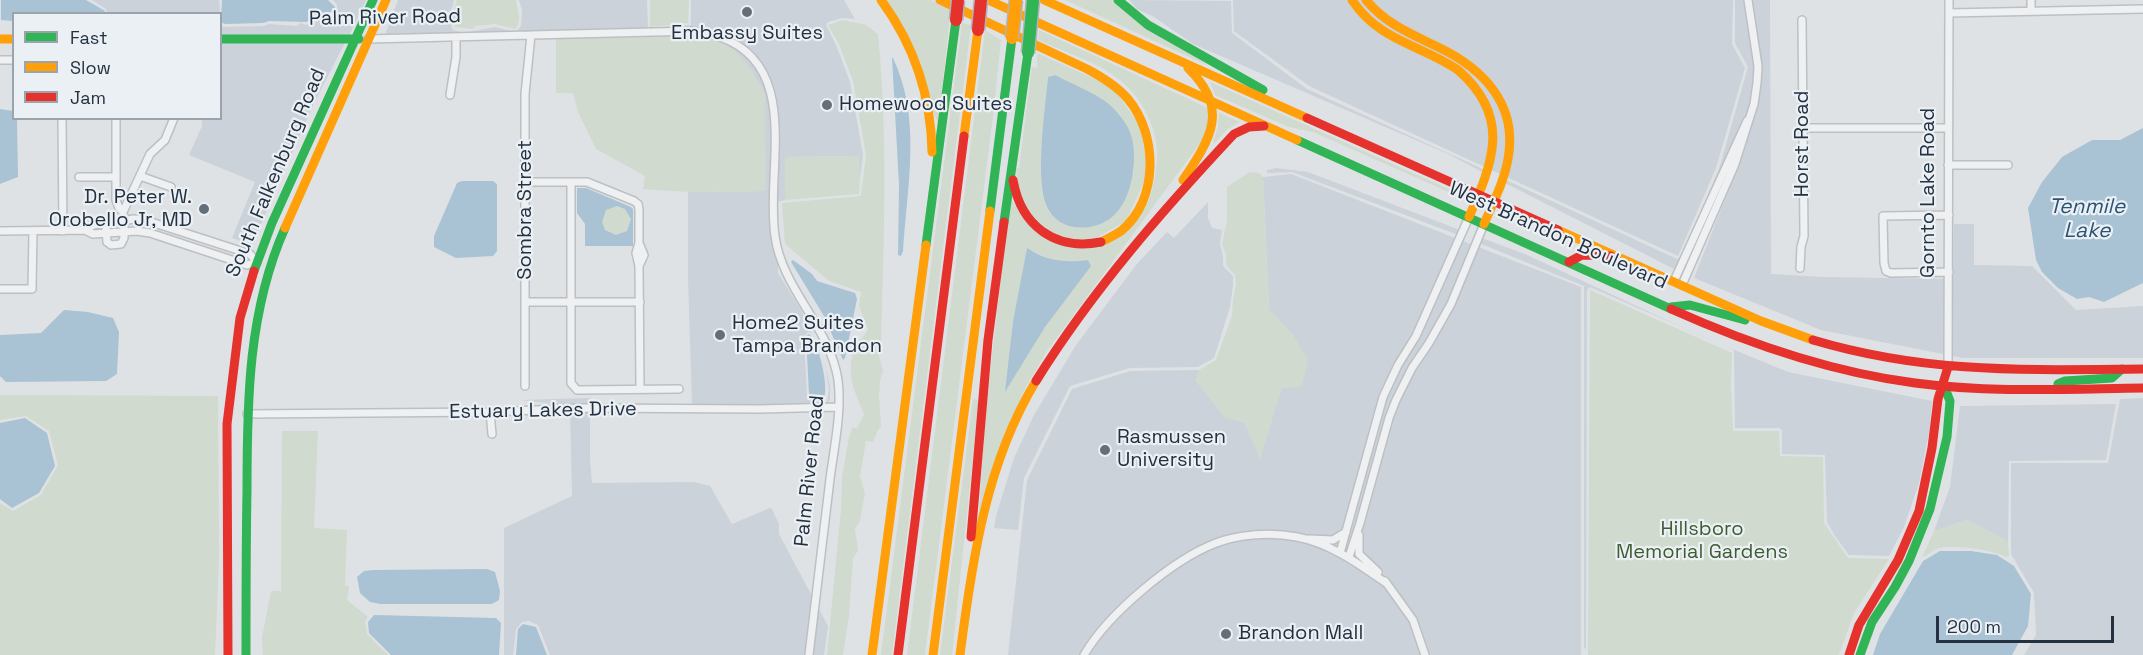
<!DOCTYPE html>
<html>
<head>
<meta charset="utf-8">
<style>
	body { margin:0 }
	#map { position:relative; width:2143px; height:655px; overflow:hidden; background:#dfe2e5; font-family:"Space Grotesk",sans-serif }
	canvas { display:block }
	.legend { position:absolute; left:12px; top:12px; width:210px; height:108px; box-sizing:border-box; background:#ebf0f5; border:2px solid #9ba4ad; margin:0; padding:8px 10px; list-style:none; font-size:18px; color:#243140 }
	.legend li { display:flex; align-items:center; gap:12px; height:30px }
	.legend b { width:30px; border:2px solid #9ba4ad }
	.scale { position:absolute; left:1936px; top:616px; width:178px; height:27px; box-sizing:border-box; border:3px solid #243140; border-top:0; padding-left:8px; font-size:18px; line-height:21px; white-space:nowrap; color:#243140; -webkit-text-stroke:4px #ebf0f5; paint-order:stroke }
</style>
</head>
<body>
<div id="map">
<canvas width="2143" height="655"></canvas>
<ul class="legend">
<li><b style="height:8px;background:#30b455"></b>Fast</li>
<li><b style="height:8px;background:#ff9f0a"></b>Slow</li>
<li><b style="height:8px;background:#e5322d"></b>Jam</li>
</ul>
<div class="scale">200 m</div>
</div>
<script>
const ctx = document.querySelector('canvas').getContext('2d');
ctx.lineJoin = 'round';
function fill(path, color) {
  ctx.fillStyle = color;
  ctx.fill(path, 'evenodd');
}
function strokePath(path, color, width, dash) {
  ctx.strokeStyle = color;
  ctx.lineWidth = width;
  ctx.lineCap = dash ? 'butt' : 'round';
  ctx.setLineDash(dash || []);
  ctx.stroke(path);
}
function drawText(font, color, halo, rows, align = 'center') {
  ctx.font = font + ' "Space Grotesk",sans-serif';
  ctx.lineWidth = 4.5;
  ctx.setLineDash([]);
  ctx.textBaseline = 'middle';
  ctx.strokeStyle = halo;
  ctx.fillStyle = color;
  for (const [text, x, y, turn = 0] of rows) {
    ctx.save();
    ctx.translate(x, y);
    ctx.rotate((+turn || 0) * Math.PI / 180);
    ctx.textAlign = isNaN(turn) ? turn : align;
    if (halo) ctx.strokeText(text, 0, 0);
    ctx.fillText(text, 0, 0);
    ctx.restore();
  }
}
fill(new Path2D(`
	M92,0H219L220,8L219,14L107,13L106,9Z
	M333,0H366L349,36H221L220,25L224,27L264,26L269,24L296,26L301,23L306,25L337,13V5Z
	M398,0H454L450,15V23L453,30L464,33L495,27L515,32L521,26L522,10L519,0H647L648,29L385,35Z
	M691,0H844L855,19L842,18L828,22L826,25L836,45L850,82L863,155L860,179L858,156L785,157V200L777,202L778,111L774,88L764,67L748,48L722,34L694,28H668L691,25Z
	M1129,0L1231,1L1232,33L1307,89L1485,170L1484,173L1448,154L1193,44L1154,17L1137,9Z
	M1233,0H1733L1732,44L1745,68L1716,168L1678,256L1309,86L1234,31Z
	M1735,0H1745L1754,58L1753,92L1747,115L1740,126L1676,270L1503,182L1504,179L1677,259L1680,258L1719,169L1748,67L1735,43Z
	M1751,0H1770L1771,274L1823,277L1953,279L1954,224H1974V265L2032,266L2076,310L2143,306V358H1963L1821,330L1694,278L1745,148L1759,93L1760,57Z
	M717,40L745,54L759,72L768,90L772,112L771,235L778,261V273L801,310L812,333L808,332L804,337L807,395L811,400L823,404L827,402L829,389L825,366L830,386V399L828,404L825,405L692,406L688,279V192L766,191L735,51Z
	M221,42L345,43L314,103L252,245L232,238L255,182L189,155L202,126V119L220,118Z
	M1276,168L1308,172L1460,230L1458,235L1292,172L1267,173V170Z
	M1291,174L1581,287V655H1008L1027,480L1072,389L1130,371L1199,370L1196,381L1225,417L1245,423L1260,458L1281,389L1293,335L1269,310L1263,177Z
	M1208,202V218L1212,228L1222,230L1220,244L1223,256V266L1233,276V285L1230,307L1214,358L1198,367L1130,368L1070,386L1024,478L1018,530L994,528L996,516L1014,458L1034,415L1076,345L1136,265L1167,232L1174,238Z
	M1482,238L1527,255L1701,336L1788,372L1932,401L1930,427L1919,483L1904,527L1889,556L1849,555L1835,536L1827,522L1825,455L1782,454V431L1780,428H1735L1734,350L1590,287L1587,290L1586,649L1584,648V286L1479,243Z
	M588,398L591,399L592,405L590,417V459L592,483L694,482L710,486L732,524L770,508L772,509L779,524V534L813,598L806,655H550L538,625L529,621L522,622L516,629L513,655H504V528L572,496L570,406L520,400Z
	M2143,398V655H2024L2036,635L2034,593L2011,554V463H2108L2120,399Z
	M2116,404L2106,460L2009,461L2008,544L2005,540L1967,520L1934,531L1950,487L1960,406Z
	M818,607L828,626L824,655H812Z`), '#ccd2d9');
fill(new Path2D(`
	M457,0H516C517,10 523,20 515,29L495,24L475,26L473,29L455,27L452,15Z
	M650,0H689L688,23L650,27Z
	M885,0H931L951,9L938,123Z
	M1065,0H1112L1209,66Z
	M843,20L866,25L878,34C888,136 884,239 881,342L878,352L883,371L880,380L879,396L881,426L877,432L873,442L866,441L860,476L865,493L860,521L855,529L858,551L853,558L849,616L843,655H827L841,509L842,477L849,437L853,427L857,429L864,414C854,390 846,376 854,349C856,341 865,337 868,329L859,306L861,292L829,281L785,244L782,203L861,196L866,155L853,81L839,44L828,25Z
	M962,23L971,25L892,655H881Z
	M985,30L1001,40L994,108L925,655H907Z
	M1039,30L1208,108V121L1203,139L1047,351L1023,392L979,511L986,410L1010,197L1026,222L1087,247C1103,237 1128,224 1141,212C1151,203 1154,182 1156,169C1162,137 1145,100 1120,80C1097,62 1065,52 1038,40ZM1027,248C1049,260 1063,264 1088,260L1090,266L1057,309L1029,351L1006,390L1013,321Z
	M693,35L717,40L735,51L753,72L765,94L766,191L688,192L643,189L645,176L596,149L578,112L573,93H556V38Z
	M1037,53L1097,80L1116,92L1141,127L1148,173L1126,221L1096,238L1073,240L1055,235L1032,218L1018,189L1016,168H1019L1032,67L1037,68ZM1055,75L1130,132L1134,173L1080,228C1067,226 1052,220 1046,207C1035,180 1045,108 1048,77Z
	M1210,82L1453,191L1460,197L1313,132L1289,127L1215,95Z
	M1219,113L1240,122L1228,129L1215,143L1213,142L1218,127Z
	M859,156L860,179L859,194L785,200V157Z
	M1250,172L1259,173L1263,177L1269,309L1293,335L1308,360L1302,386L1281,389L1260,459L1245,423L1225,417L1196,381L1199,370L1216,360L1232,316L1233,300L1236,285L1235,275L1226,265V255L1222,244L1227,221V187Z
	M601 220a15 15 0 1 1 30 0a15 15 0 1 1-30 0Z
	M1590,290L1732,353L1731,386L1733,431H1779L1780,456L1823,457L1824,523L1848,558L1889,559L1854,613L1839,655H1588Z
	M0,395L218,396L219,559L215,655H0V503L13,511L41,495L58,465L49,431L26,416L0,420Z
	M973,399L979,400L952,655H940Z
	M282,431H318L314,528L347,530L345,586H349L347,600L368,617L365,621L367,634L388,655H263L262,638L271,591H281Z
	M1967,520L2006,540L2008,544L2009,556L2006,557C1993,550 1954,544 1939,548C1933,550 1927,555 1922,558L1934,531Z`), '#d0dace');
fill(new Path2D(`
	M1,0H86L105,11L104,13L14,14L13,21L1,20Z
	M222,0H328L335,7L333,11L306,22L269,21L263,23L224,24L221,21Z
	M892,58H893C922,119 907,186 903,251L901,256L898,255L899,185Z
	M1055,75C1070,83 1100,95 1111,106C1118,113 1126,122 1130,132C1139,156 1133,200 1112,217C1091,234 1056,231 1046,205C1035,176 1045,109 1048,77Z
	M0,109L13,111L14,118L17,119L18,177L0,184Z
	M2143,128V283L2104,302L2089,297L2077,299L2058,288L2042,272L2036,260L2028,208L2042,182L2062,157L2092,140H2120Z
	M462,181H493L497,184V251L493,256L456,258L434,247V236L457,183Z
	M577,188H586L631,207L633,209V246H585V224L577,213ZM617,206L625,209L631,219L627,231L616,235L605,230L602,222L606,210Z
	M1027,248C1047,261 1065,263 1088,260L1091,266L1045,327L1005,392L1013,321Z
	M793,260L812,274L817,281L855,293L857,299L845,358L843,360L824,316L791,262Z
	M64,310L88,312L113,318L119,332L117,374L106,381L6,382L0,376V335L41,333Z
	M809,334C819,343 830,389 823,401L811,397L809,394L806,336Z
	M25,418L47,433L55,466L39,493L12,508L0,499V423Z
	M1940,551H1971L1997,555L2014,566L2031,594L2028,626L2012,655H1873L1880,634L1923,561Z
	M487,569L495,572L500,591L499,600L492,604H380L370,602L360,593L357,577L364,571L373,570Z
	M374,615L496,618L501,623L499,655H391L369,633L368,622Z
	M523,624L536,627L547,655H516L518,629Z`), '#a9c2d4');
const street = new Path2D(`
	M2031,11V0
	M1949,13L2143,9
	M368,39L694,31C702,33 712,34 720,37C803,66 765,171 775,236C782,289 830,327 838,380C842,412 834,448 830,479C823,538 816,597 809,655
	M0,60H14
	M450,95L456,57V37
	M62,118L63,231
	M116,118V200L119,208L123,212L150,154L165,140L174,118
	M1804,128H1948
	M1948,165H2008
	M140,176L171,187
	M79,177H116
	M526,182H587L634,201L638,204L639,209V243L636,253L639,266L644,255L639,243
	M571,182V383L577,390L679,389
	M1949,215L1883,216L1884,263L1886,271L1891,273L1949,272
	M106,229L107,242L111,245L121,244L124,238V216
	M0,231L85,230L93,225L134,219L145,220L250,254L257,262L247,265L150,233L137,231L93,234L85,230
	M639,266L640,389
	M1800,268L1801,247L1804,236L1802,20
	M1674,281L1747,121
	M1682,285L1735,164L1754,104L1757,83L1758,66L1748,0
	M0,289H32L33,231
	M526,302H640
	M1948,367L1949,0
	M525,386V94L531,35
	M490,412L492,434
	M247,414L490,412L583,408L760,409L838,407
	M1359,535V554L1378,572
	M1309,539L1333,540L1346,532
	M1340,553L1383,397L1398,365L1416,336L1469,217
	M1349,557L1360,523L1389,418L1396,400L1412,368L1429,343L1451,304L1484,224
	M1385,581L1413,620L1425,655
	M1084,655C1108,614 1172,560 1216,543C1240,534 1271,532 1297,537C1330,543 1359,564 1386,583`);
strokePath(street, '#bdc0c3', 10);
strokePath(street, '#eef0f2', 7);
strokePath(new Path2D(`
	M1118,0L1148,25L1263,90
	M220,39H359
	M1297,140L1671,309
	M990,211L1012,38
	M1004,222L1028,53
	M926,245L956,20
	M254,271L272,223L373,0
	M1671,307L1690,305L1745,320
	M2058,384L2065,381L2112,378L2122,369
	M246,655C246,600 246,545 247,490C247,401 248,311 285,228
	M1860,655L1872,622L1895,587L1909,561L1930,509L1947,437L1950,401L1944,386`), '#30b455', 9);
strokePath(new Path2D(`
	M881,0C915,46 931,95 932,152
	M940,0L1087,69C1102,77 1117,86 1128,99C1158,135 1159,200 1121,231C1115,235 1107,239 1101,242
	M988,0L1297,140
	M1044,0L1307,118
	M1352,0C1380,42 1420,44 1458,70C1512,117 1493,162 1469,217
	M1366,0C1386,24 1411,34 1438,47C1484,69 1518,105 1508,159C1504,182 1493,203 1484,224
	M0,39H14
	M964,136L978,30
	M1183,180C1211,138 1230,109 1188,68
	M285,228L386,0
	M1558,230L1761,321L1813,340
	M872,655L926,245
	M933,655L990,211
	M960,655C972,561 986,463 1036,381`), '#ff9f0a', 9);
strokePath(new Path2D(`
	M1307,118L1558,230
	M1013,180C1021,226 1055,251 1101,242
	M1569,262L1582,255L1611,256
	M1671,309C1749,344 1830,372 1915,383C1990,393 2067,389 2143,388
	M1813,340C1927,374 2027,370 2143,369
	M1036,381C1092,291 1162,211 1234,134L1249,127L1264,126
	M971,537L988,340L1004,222
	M228,655L227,424L240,318L254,271
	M898,655L964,136
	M1849,655L1859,625L1898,560L1919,511L1932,448L1938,399L1948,367`), '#e5322d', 9);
const fastBridge = new Path2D(`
	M1028,53L1033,0`);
const slowBridge = new Path2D(`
	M1012,38L1016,0`);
const jamBridge = new Path2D(`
	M956,20L958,0
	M978,30L981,0`);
strokePath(fastBridge, '#b1b5ba', 15, []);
strokePath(slowBridge, '#b1b5ba', 15, []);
strokePath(jamBridge, '#b1b5ba', 15, []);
strokePath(fastBridge, '#30b455', 12);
strokePath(slowBridge, '#ff9f0a', 12);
strokePath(jamBridge, '#e5322d', 12);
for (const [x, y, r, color] of [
	[747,12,6,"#656f7a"],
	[827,105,6,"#656f7a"],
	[204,209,6,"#656f7a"],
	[720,335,6,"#656f7a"],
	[1105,450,6,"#656f7a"],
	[1226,634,6,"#656f7a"]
]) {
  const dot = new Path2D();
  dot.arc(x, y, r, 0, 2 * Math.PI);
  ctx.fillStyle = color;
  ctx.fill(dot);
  strokePath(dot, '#ebf0f5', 2);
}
drawText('20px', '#243140', '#ebf0f5', [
	["Palm River Road",385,18,-1],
	["Horst Road",1803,144,-90],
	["South Falkenburg Road",276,173,-67],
	["Gornto Lake Road",1929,193,-90],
	["Sombra Street",526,210,-90],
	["West Brandon Boulevard",1558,236,24],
	["Estuary Lakes Drive",543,411,-1],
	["Palm River Road",810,471,-84]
]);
drawText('20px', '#243140', '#ebf0f5', [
	["Embassy Suites",747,34,"center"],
	["Homewood Suites",839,105],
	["Dr. Peter W.",192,198,"right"],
	["Orobello Jr, MD",192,221,"right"],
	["Home2 Suites",732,324],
	["Tampa Brandon",732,347],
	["Rasmussen",1117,438],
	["University",1117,461],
	["Brandon Mall",1238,634]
], 'left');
drawText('20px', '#3d5d30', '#ebf0f5', [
	["Hillsboro",1702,530],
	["Memorial Gardens",1702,553]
]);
drawText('italic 21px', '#2a5477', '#ebf0f5', [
	["Tenmile",2087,207],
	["Lake",2087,231]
]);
</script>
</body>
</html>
